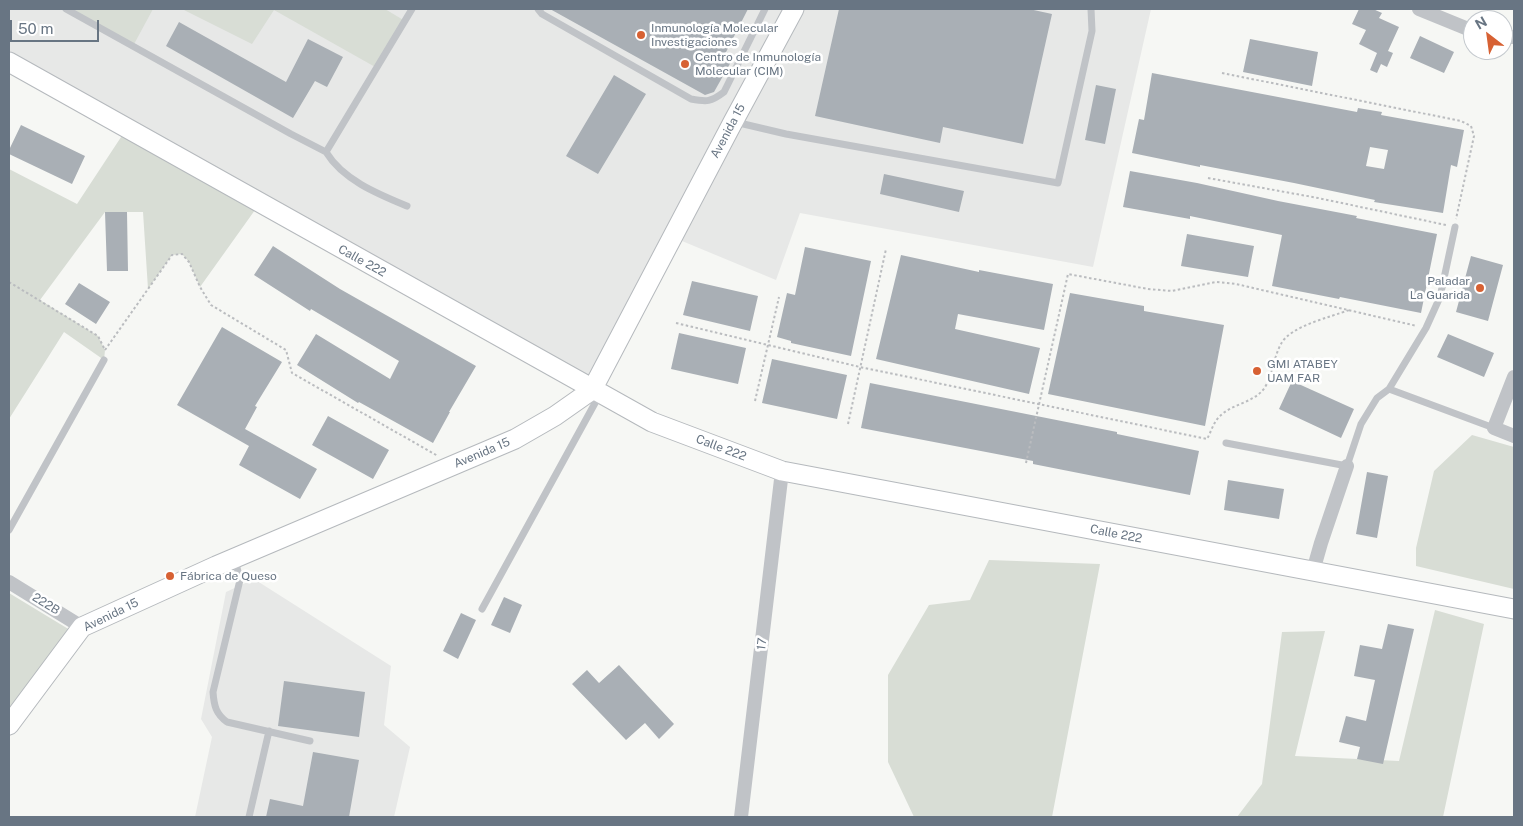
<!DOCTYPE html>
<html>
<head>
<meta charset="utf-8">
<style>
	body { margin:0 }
	#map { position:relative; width:1523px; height:826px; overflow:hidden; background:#f6f7f4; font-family:"Public Sans",sans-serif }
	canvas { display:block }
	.frame { position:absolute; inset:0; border:10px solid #687583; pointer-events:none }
	.north { position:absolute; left:1463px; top:10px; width:50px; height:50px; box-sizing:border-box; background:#fff; border:1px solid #c3c8cd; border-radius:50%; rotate:330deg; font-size:14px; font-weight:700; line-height:20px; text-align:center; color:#687583 }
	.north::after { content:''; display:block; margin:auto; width:18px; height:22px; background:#d76133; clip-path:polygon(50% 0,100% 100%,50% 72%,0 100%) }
	.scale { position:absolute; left:10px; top:20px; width:89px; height:22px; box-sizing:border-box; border:2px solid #687583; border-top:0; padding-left:6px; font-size:15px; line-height:18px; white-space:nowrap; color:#687583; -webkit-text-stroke:4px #fff; paint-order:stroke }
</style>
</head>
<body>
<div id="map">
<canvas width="1523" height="826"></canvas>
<div class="frame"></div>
<div class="north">N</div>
<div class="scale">50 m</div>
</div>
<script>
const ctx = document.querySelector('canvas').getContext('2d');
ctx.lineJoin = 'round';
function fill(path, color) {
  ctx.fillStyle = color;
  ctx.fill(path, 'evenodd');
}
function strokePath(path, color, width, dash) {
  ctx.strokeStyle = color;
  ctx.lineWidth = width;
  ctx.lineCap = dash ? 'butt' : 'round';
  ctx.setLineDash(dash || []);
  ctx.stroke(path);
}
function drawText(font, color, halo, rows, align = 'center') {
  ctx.font = font + ' "Public Sans",sans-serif';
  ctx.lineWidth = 5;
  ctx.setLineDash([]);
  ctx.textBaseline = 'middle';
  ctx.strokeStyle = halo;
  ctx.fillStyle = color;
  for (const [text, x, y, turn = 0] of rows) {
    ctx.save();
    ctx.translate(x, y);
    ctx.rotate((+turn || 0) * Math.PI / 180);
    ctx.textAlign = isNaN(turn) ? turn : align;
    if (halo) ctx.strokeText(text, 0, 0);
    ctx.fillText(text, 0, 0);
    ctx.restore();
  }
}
fill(new Path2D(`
	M9,9H1151L1093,267L800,213L776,280L682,241L729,130L592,390L9,62Z
	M254,579L391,666L384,725L410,747L394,817H195L212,737L201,719L226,592Z`), '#e7e8e7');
fill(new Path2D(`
	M67,9H153L133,46Z
	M182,9H385L405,21L377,68L274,10L252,44Z
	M127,128L260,203L200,287L189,262L182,254L172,255L148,289L143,212H105L40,300L98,336L105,350L104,360L64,332L9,419V169L77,204Z
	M1472,435L1514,447V589L1416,566V548L1434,471Z
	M989,560L1100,564L1052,817H914L888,762V675L929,605L970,600Z
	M9,593L70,630L9,712Z
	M1435,610L1484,624L1443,817H1237L1262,784L1282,632L1325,631L1295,756L1399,761Z`), '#d8ddd5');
fill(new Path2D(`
	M550,9H748L724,56L732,60L714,92L705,95Z
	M839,9H1029L1052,14L1023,144L943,127L940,143L815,116Z
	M1359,9H1373L1382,13L1379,18L1399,27L1388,51L1393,53L1387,67L1381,64L1377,73L1370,70L1377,53L1359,44L1366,30L1352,24Z
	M179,22L286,82L308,39L343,57L327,87L315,81L293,118L166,46Z
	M1420,36L1454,52L1444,73L1410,58Z
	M1250,39L1318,52L1312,86L1243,72Z
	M1152,73L1357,112L1358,108L1382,112L1381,115L1464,130L1457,167L1451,165L1443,213L1374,202L1375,200L1294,183L1200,165V167L1132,153L1139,119L1144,120ZM1370,147L1388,150L1384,169L1366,166Z
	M614,75L646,94L598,174L566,156Z
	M1096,85L1116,89L1105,144L1085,140Z
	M21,125L85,156L72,184L9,154V150Z
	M1130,171L1197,183L1278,201L1357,216L1356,218L1437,234L1421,313L1340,297L1339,299L1272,286L1282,235L1190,216V219L1123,207Z
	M884,174L964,191L959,212L880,194Z
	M105,212H127L128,271H107Z
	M1187,234L1254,246L1248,277L1181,266Z
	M273,246L340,289L476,366L449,412H450L433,443L359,402L358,403L297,365L316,334L390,379L399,361L311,309L310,311L254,275Z
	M805,247L871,261L851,356L791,343V341L777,337L787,293L795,295Z
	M901,255L979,272V270L1053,284L1044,330L958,314L955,329L1040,348L1029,394L876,359Z
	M1471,256L1503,265L1488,321L1456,312Z
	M692,281L758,296L750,331L683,315Z
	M79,283L110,302L96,324L65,304Z
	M1070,293L1144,306V311L1224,325L1205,426L1048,394Z
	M222,327L282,362L255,406L257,407L245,429L317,469L300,499L239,465L249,446L177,405Z
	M679,333L746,348L738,384L671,369Z
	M1448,334L1494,353L1484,377L1437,357Z
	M772,359L847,375L837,419L762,403Z
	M1292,381L1354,409L1341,438L1279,409Z
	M870,383L1117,432V434L1199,451L1190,495L1033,464V461L861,428Z
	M328,416L389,450L373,479L312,445Z
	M1367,472L1388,476L1377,538L1356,534Z
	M1228,480L1284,489L1279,519L1224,510Z
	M504,597L522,605L510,633L491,625Z
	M461,613L476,620L458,659L443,651Z
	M1388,624L1414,629L1383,764L1357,759L1360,747L1339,742L1346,716L1366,721L1375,680L1354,676L1360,645L1382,649Z
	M619,665L674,724L659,739L645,723L626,740L572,684L587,670L599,683Z
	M284,681L365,692L359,737L278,726Z
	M313,752L359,760L349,817H266L270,799L303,806Z`), '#a9afb5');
const secondary = new Path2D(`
	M9,62L652,422L782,471L1514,609
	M9,725L82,627L216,566L515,439L555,416L592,390L733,122L794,9`);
strokePath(secondary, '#b5b9bd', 21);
strokePath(new Path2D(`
	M1222,73L1461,121L1471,126L1474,136L1456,219
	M1208,178L1318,198L1446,225
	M9,282L98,336L105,350
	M676,323L860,367L1207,439C1211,432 1214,421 1220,416C1232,404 1252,403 1263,390C1273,377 1273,358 1281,344C1290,326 1331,317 1349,310
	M105,350L172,255L182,254L189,262L200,287L211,305L286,350L292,373L438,456
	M755,401L779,297
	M848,424L886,249
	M1026,463L1068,274L1148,289L1172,291L1216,282L1236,284L1417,326`), '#babcbf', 2, [2.5, 2.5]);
strokePath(new Path2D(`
	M66,9L291,134L326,152
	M538,9L542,14L691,99C707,102 711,102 724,92L765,9
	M735,122L786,134L1058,183L1092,31L1091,9
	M407,206C378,194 343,180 326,152L412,9
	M1389,389L1494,428
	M1226,443L1347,466L1361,424L1377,398L1389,389L1426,328L1440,297L1455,227
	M9,530L104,360
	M235,559L240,580L213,692C214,706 216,714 227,722L310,741
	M482,609L600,394
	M249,817L269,731`), '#c0c3c7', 7);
strokePath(new Path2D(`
	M1419,9L1473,31
	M1503,37H1514
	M1514,377L1494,428L1514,436
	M1313,571L1321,543L1347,466
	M9,582L82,627
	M741,817L782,471`), '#c0c3c7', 14);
strokePath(secondary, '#fff', 19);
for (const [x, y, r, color] of [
	[641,35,5,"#d76133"],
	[685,64,5,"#d76133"],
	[1480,288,5,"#d76133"],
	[1257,371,5,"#d76133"],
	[170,576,5,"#d76133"]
]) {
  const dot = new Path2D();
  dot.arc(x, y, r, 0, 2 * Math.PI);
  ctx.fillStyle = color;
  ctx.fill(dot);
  strokePath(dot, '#fff', 2);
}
drawText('12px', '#687583', '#fff', [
	["Inmunología Molecular",651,28],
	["Investigaciones",651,42],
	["Centro de Inmunología",695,57],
	["Molecular (CIM)",695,71],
	["Paladar",1470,281,"right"],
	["La Guarida",1470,295,"right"],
	["GMI ATABEY",1267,364],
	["UAM FAR",1267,378],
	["Fábrica de Queso",180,576]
], 'left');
drawText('12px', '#687583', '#fff', [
	["Avenida 15",728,131,-62],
	["Calle 222",362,261,29],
	["Calle 222",721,448,21],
	["Avenida 15",482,453,-23],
	["Calle 222",1116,534,11],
	["222B",46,604,31],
	["Avenida 15",111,615,-26],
	["17",762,644,-83]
]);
</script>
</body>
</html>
